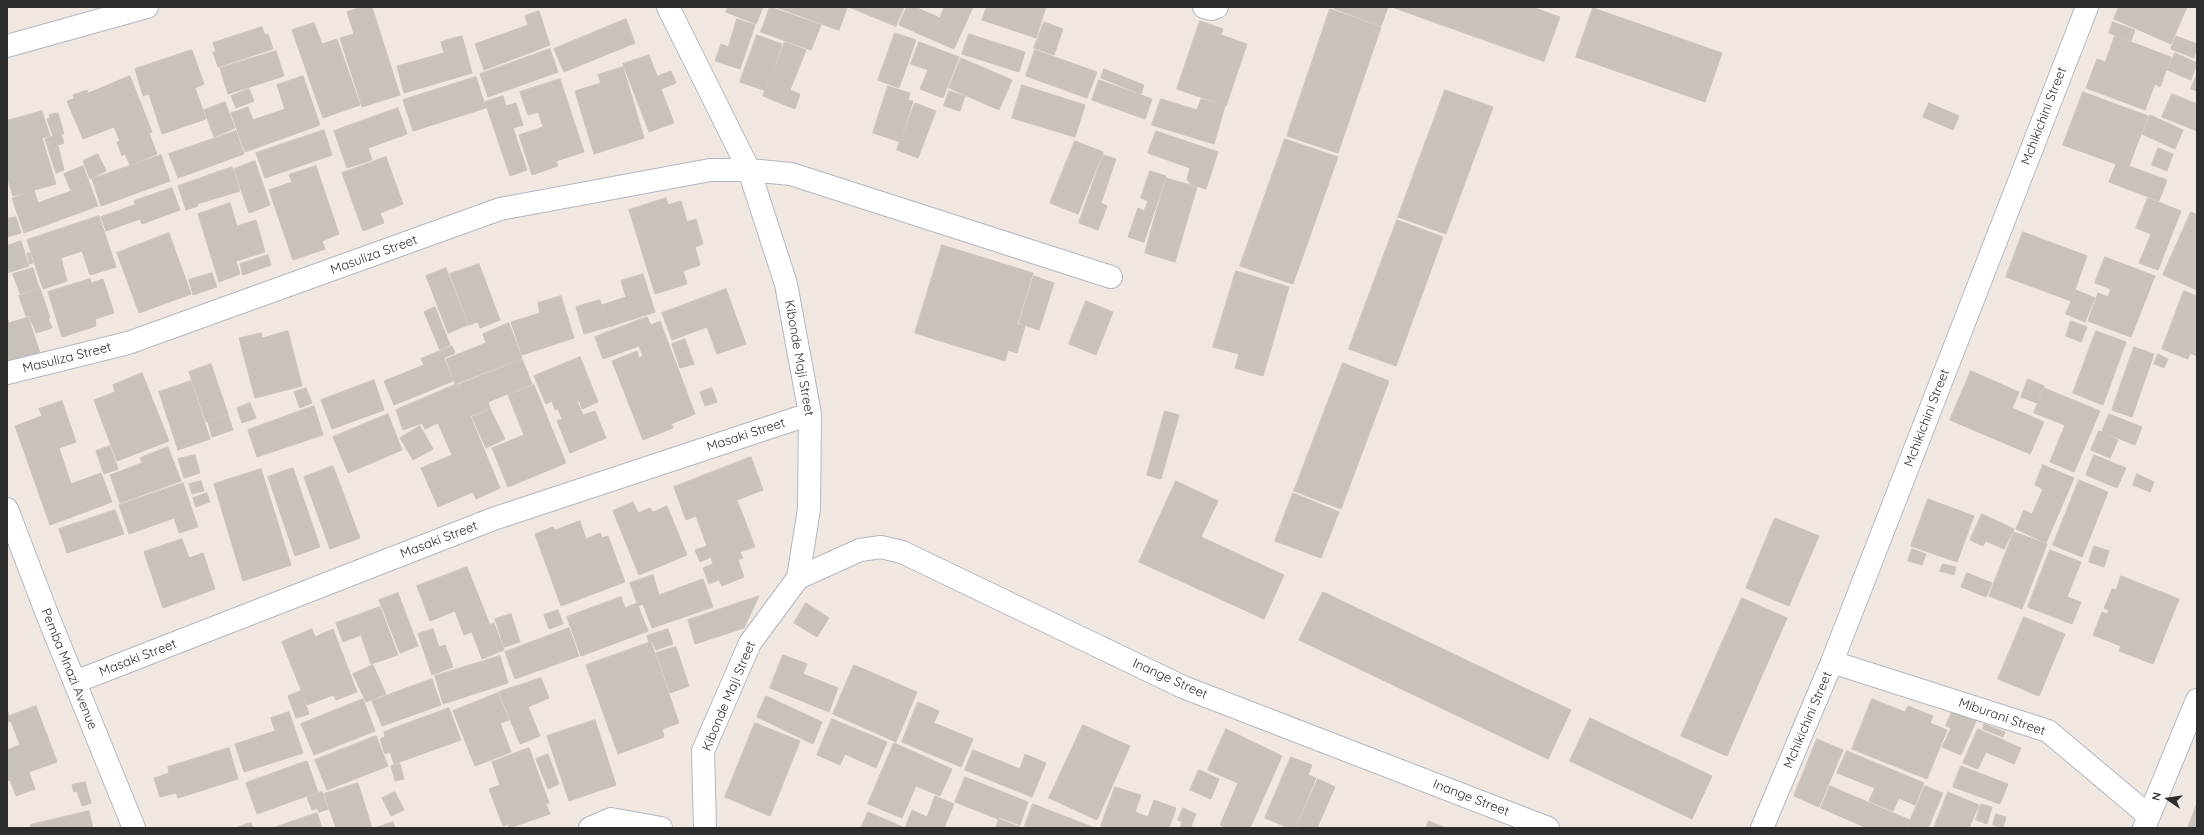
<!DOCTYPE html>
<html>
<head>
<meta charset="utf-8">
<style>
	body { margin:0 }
	#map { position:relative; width:2204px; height:835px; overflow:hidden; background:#efe7e0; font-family:Quicksand,sans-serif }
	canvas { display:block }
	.frame { position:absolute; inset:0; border:8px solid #2d2d2d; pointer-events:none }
	.north { position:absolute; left:2148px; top:779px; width:40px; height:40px; -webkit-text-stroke:3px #fff; paint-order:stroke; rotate:283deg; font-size:11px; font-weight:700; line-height:16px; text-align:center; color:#2d2d2d }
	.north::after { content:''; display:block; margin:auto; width:14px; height:18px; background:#2d2d2d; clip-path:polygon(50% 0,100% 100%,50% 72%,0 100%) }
</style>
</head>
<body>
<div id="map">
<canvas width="2204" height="835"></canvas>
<div class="frame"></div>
<div class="north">N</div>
</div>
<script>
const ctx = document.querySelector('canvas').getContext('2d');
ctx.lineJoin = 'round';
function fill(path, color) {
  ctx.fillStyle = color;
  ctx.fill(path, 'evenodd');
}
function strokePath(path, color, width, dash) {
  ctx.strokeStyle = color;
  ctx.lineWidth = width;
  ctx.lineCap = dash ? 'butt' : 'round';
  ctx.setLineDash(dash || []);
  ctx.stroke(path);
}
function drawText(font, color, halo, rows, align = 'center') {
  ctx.font = font + ' Quicksand,sans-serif';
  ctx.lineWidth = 4;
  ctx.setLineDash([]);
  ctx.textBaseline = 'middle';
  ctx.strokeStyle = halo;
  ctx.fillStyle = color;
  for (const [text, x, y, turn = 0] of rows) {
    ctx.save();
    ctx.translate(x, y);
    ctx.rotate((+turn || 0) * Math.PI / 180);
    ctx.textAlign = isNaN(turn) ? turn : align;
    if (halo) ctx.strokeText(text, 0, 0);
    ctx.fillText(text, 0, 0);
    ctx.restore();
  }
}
const building = new Path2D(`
	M362,7H372L400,95L362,107L340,38L354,34L347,12Z
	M728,7H763L756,24L726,12Z
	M770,7L821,25L811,50L761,32Z
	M776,7H843L847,8L839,30Z
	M849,7H904L896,26Z
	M907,7H915L940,18L944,7H973L954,49L899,25Z
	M987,7H1046L1036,38L982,20Z
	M1336,7H1388L1381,26L1335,9Z
	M1392,7H1532L1560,17L1544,61Z
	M2119,7H2187L2171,44L2114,19Z
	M1593,8L1722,53L1705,102L1576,57Z
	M1330,9L1381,27L1338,153L1287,136Z
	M539,11L550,45L484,70L475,44L528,25L525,16Z
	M626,19L635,43L564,72L554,49Z
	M737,19L755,25L740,69L715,61L721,44L728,47Z
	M1200,21L1223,29L1221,35L1247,44L1226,106L1177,89Z
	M1044,22L1063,29L1054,55L1034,48Z
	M2113,22L2135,30L2131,41L2109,33Z
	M314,23L322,44L337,39L360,105L323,118L292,30Z
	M262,27L265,35L268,34L273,49L218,67L213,52H216L213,43Z
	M895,33L916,40L899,88L878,80Z
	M969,34L1025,52L1019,72L962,54Z
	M757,35L782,44L766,91L740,82Z
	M462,36L472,73L404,93L397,66L444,53L441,42Z
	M2115,36L2171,57L2160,87L2155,84L2145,110L2086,88L2097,59L2105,62Z
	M2176,36L2197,44L2194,58L2171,49Z
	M785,42L806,50L790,90L800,94L795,109L763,96Z
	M919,42L959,57L943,98L920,89L928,70L911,64Z
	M550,49L558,72L488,97L480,74Z
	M192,50L204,84L195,88L206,119L162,134L149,94L143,96L135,69Z
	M1035,50L1097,72L1087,98L1026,76Z
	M276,51L284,76L228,94L220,68Z
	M2175,53L2197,63L2191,80L2167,70Z
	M649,55L657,76L671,71L676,83L661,89L674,123L649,132L623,64Z
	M961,58L1012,80L999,110L949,88Z
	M623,67L644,138L594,154L575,91L601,83L598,75Z
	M1104,69L1144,85L1141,94L1101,78Z
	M2197,74V91L2191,89Z
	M130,76L152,132L149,133L157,154L130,165L125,154L122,156L117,142L120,141L114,127L83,139L67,101L74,99L73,95L87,90L88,93Z
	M303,76L320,125L245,152L231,113L248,107L253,120L285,109L277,85Z
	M476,77L486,108L413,131L403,100Z
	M560,79L584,152L556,161L558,166L532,175L519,135L543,127L538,112L528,115L520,92Z
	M1099,80L1152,99L1145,119L1092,100Z
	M1022,85L1085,105L1075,137L1012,118Z
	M888,86L910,93L908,100L913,101L900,142L873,133Z
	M249,89L254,101L236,108L231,96Z
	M1445,90L1493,107L1446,234L1398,217Z
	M949,91L965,96L960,111L944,106Z
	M2083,92L2148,116L2129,166L2167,180L2159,201L2109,182L2116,164L2063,145Z
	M2172,94L2197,104V131L2162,117Z
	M503,96L506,106L516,103L523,125L513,128L527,170L510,176L485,102Z
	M1161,99L1197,110L1201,99L1225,106L1214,144L1152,125Z
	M225,102L235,128L214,137L204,110Z
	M915,103L936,111L918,158L897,150Z
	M1929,103L1959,116L1953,130L1923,117Z
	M398,108L407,134L368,148L372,160L347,168L334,131Z
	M42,111L50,136L42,138L56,184L13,196L7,177V121Z
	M58,113L64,134H61L64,143L58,145L64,170L56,173L45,139L53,136L47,119L50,118L49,115Z
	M2150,115L2183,130L2175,149L2142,134Z
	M324,130L332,155L265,178L256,153Z
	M236,131L244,154L178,178L169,154Z
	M1156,131L1218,152L1206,189L1190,184L1187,179L1190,168L1148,153Z
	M1285,139L1338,157L1293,284L1240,266Z
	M1075,141L1103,152L1078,214L1050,203Z
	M2158,148L2173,154L2167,171L2152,165Z
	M98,154L106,171L90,179L83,161Z
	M161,155L170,181L101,206L92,179Z
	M1103,155L1116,159L1101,203L1107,206L1098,230L1079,223Z
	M386,157L403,204L380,213L384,223L363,231L342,173Z
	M255,161L270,205L249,213L234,169Z
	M83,166L98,206L24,233L12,198L34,190L38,203L71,191L64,174Z
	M316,166L339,234L322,241L325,249L293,260L269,190L292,182L289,175Z
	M232,167L240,191L197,204L198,206L186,210L178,186Z
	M1150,171L1166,176L1144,242L1128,237L1138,208L1144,211L1148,201L1141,198Z
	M1166,178L1197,187L1175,262L1145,253Z
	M172,188L180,210L142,224L134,201Z
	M666,198L668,205L681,201L687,222L696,219L703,244L695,247L700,265L683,271L687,284L655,294L629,210Z
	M2148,198L2181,211L2158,270L2139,263L2151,234L2136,228Z
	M230,203L237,226L256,220L265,252L236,261L240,274L219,282L198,214Z
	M135,205L140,219L106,231L101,217Z
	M2191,212L2197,215V290L2163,275Z
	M99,216L116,267L90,275L82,251L61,258L67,281L43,289L27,240Z
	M16,217L21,233L7,237V219Z
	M1397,220L1443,237L1396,366L1349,349Z
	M2023,232L2087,256L2071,301L2006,277Z
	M169,233L191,294L139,313L117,253Z
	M21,241L29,266L7,273V246Z
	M942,245L1033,273L1017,324L1025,326L1017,353L1008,350L1005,361L915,333Z
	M30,253L33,263L30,264L27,254Z
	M268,255L271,265L243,275L240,264Z
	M2105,257L2155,276L2131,337L2088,321L2098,293L2108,297L2111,289L2095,283Z
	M479,264L500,320L480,328L478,322L469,325L450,274Z
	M33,268L39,288L20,294L13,274Z
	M446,268L468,325L448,333L426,276Z
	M1236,271L1289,287L1263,376L1235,368L1239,354L1213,347Z
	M212,273L217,287L193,295L189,280Z
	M643,274L655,312L609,327L602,305L626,297L621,281Z
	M1034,276L1054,283L1039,330L1019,323Z
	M90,279L91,283L103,279L114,313L95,319L96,326L62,337L48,292Z
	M40,288L50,318L32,324L29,316H26L19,296Z
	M726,289L746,344L717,354L707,327L672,340L662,313Z
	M2076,290L2095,298L2085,322L2066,314Z
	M2184,291L2197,296V356L2190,353L2188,359L2162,349Z
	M561,296L574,338L522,355L511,322L540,313L538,303Z
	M600,300L608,327L584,334L576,307Z
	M1086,301L1113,312L1096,355L1069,344Z
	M435,307L450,345L440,350L424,312Z
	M7,317L9,323L28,317L40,353L7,363Z
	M647,317L651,325L660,321L695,414L671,424L673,428L643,440L612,361L637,351L639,358L643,356L639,346L603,359L595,337Z
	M48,318L52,328L36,333L33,324Z
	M2071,321L2087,327L2081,342L2066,336Z
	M509,323L522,358L455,384L446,359L486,343L483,334Z
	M288,331L302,386L255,398L239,338L261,333L262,338Z
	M2096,331L2126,342L2103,405L2073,393Z
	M685,339L694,364L680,368L672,344Z
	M452,346L455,353L444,358L453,381L394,405L384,381L424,365L421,359Z
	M2134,347L2154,354L2132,417L2112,410Z
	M2158,354L2168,359L2164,368L2154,364Z
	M580,357L598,402L582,409L579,400L555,410L552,401L546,404L534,376Z
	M522,359L532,384L488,402L490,408L470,416L458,385Z
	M1343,363L1389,381L1341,509L1294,491Z
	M211,364L228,414L206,422L189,372Z
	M1971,371L2019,392L2012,408L2044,422L2030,454L1950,420Z
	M142,373L169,441L117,461L94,400L115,392L113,385Z
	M2028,379L2044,386L2037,403L2021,397Z
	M374,380L384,410L332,429L321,400Z
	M191,381L210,439L178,450L159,392Z
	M457,384L500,488L476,499L473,492L438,507L421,468L452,455L438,423L425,429L422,423L403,430L396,410Z
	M534,385L566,463L508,487L492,448L524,435L508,395Z
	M306,388L312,403L300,408L294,392Z
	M712,388L717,402L705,406L700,392Z
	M2044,388L2100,411L2074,472L2050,462L2065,425L2034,413Z
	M62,401L76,442L59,448L71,484L101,473L112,502L50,525L15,426L42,416L39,409Z
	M577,401L583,415L595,411L606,438L570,453L557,421L562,419L558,409Z
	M250,403L256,418L242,423L237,408Z
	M314,406L323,435L257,457L248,430Z
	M490,409L505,439L486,448L472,417Z
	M1165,411L1179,415L1161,479L1147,475Z
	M388,414L402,450L348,473L333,437Z
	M2109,414L2142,427L2135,445L2102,432Z
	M228,415L233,430L212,437L208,422Z
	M420,426L433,449L413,460L400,438Z
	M2099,431L2118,440L2110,458L2091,450Z
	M110,446L118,469L104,474L96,451Z
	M168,447L181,481L120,503L110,475L142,463L140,458Z
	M195,455L200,473L184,478L178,459Z
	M2094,455L2126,468L2117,488L2086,475Z
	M751,457L763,490L737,500L755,547L740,552L743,558L738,560L744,577L722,586L719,580L709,584L703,568L713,564L711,557L700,562L695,550L707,546L696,516L686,520L674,487Z
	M2043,465L2074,478L2046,543L2016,529L2024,510L2032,514L2043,489L2035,485Z
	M333,466L360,538L330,549L304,477Z
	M293,468L320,547L295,556L268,477Z
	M261,469L291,565L243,581L214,484Z
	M2137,474L2154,482L2150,492L2133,485Z
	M2079,480L2108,492L2082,557L2053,545Z
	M201,481L204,491L192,494L189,484Z
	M1176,481L1218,501L1201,537L1284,575L1264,619L1139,562Z
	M183,483L198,527L179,533L174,518L129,534L119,505Z
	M207,493L210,502L196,507L193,498Z
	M1293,493L1339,512L1321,558L1275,541Z
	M1928,499L1974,516L1957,562L1911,546Z
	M633,502L638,513L650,508L653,512L667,506L687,555L639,575L613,511Z
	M115,510L124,534L67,553L59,529Z
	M1982,514L2014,529L2004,549L1986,541L1983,546L1970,540Z
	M1775,518L1819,536L1789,606L1746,588Z
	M580,521L586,539L600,533L602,538L608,536L625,582L561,606L535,534L553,527L555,530Z
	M2014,532L2047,544L2022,609L1989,596Z
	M182,539L189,558L203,553L215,589L163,608L144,552Z
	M2094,546L2109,551L2104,567L2089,562Z
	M1912,549L1926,554L1922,565L1908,561Z
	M2050,550L2081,562L2067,597L2081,602L2072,624L2028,607Z
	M1943,564L1956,567L1954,575L1940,571Z
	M467,567L490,625L494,623L504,650L482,659L472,632L464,635L455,611L430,621L417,586Z
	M1967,573L1992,583L1986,597L1961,587Z
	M653,575L659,595L703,579L713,607L652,628L643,604L638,606L630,583Z
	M2121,576L2179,599L2153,664L2119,651L2121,646L2093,635L2102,612L2107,614L2109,610L2104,608L2112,589L2116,590Z
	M1323,592L1571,710L1548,759L1299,640Z
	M398,593L418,646L400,653L379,600Z
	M759,596L744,628L695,644L688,620Z
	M621,597L625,608L637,603L648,631L581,656L567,617Z
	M1742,598L1787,618L1727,756L1681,736Z
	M806,603L829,618L817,637L794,623Z
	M380,607L398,655L371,664L361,635L343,642L336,623Z
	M558,610L563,624L549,629L544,615Z
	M511,614L520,642L504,647L495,619Z
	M2024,617L2065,634L2039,696L1998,679Z
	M569,628L579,656L515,679L505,652Z
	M312,629L315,637L333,629L357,692L336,700L333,695L307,705L282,642Z
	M433,629L439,647L445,645L453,667L432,675L418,634Z
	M668,629L673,644L656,650L652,641L649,642L647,636Z
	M651,642L679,723L662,729L664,737L618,754L586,665Z
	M676,647L689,686L670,693L656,653Z
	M783,655L807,664L803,674L838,688L829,712L770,688Z
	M500,656L508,683L443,704L435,676Z
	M373,665L386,694L366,702L353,674Z
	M854,665L917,692L896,742L833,714Z
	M541,678L549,698L528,707L540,736L520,744L499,692Z
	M432,679L441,705L382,726L372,701Z
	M301,691L309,714L296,718L288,696Z
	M498,693L509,720L500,723L511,752L475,766L453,711Z
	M766,696L822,722L813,744L757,717Z
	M363,699L375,731L314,755L301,724Z
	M1872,699L1905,712L1908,706L1933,716L1930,723L1947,730L1927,779L1852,749Z
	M918,702L939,711L934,723L973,739L961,767L902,742Z
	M36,706L57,762L29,772L35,789L16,796L10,780L7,781V750L20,745L9,716Z
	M449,708L461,740L394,764L390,752L385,754L380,739L385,737L384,732Z
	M1953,709L1977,719L1961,755L1942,747L1951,728L1946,726Z
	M7,710L11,721L7,722Z
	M289,712L303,753L244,772L235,744L275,731L271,718Z
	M1590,718L1712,776L1692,819L1570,761Z
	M832,719L887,742L876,768L845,754L840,765L817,755Z
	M595,720L616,785L569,801L547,736Z
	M755,723L800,741L770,816L725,797Z
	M1984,724L2005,732L2003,737L1983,729Z
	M1083,725L1130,746L1097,820L1049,798Z
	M1226,729L1282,756L1250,828H1227L1220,825L1238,783L1208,770Z
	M1978,729L2021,748L2014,764L1986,752L1978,769L1963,763Z
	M376,736L388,766L327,790L315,760Z
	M1817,739L1843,750L1819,807L1794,796Z
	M894,743L952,769L940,796L916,786L902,818L868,804Z
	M229,748L238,779L178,798L176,793L160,797L154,778L169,773L168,767Z
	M529,748L549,803L546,804L550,814L509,828L508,824L503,826L489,789L500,785L492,762Z
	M973,750L1020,769L1025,754L1046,763L1032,797L965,770Z
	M1847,751L1924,783L1915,805L1899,798L1893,811L1869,801L1875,788L1837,773Z
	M548,754L559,784L548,789L536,759Z
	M1291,757L1312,765L1308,775L1316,778L1295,828H1289L1265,818Z
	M307,761L318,792L257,814L246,783Z
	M400,764L404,779L395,781L391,766Z
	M1961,766L2008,784L2000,804L1953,787Z
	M1199,770L1219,779L1211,799L1190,790Z
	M965,777L1028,802L1020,825L999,817L998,819L955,802Z
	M1318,779L1335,787L1317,828H1296Z
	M85,782L91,803L82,806L77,791L74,792L72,785Z
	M358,783L372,828H336L324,794Z
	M1830,786L1910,820L1906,828H1867L1821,808Z
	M1925,786L1943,793L1928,828H1907Z
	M1115,787L1141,795L1135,812L1148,817L1154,800L1176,808L1169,828H1106L1101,826Z
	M322,792L328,809L319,812L317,808L312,810L307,797Z
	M395,792L404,810L391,816L382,798Z
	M1948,792L1979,805L1969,828H1934Z
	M935,796L954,804L944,828H905L912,810L927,817Z
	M1033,804L1095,828H1024Z
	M1981,804L1992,807L1987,824L1976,820Z
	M2196,806L2197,828H2188Z
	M1183,808L1196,814L1191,826L1178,820Z
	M89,811L93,828H31L30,825Z
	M868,812L905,828H861Z
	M317,813L322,828H273Z
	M1996,814L2006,817L2003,828L1993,825Z
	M999,819L1023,828H996Z
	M1429,821L1446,828H1426Z
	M393,822L395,828H375Z
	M251,823L253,828H235Z
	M1182,823L1195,828H1180Z`);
fill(building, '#c8c2bb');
strokePath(building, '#cbc3b9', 1);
const minor = new Path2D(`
	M668,7L749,170L786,284L810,414L809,509L798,578L750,643L703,751L705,828
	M1204,7L1211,9L1217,7
	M7,46L147,7
	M7,373L128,343L500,209L710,170H749L791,174L1111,277
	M7,509L47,614L134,828
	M798,578L860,550L881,547L902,552L1183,687L1548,828
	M1832,662L2048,731L2149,816
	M75,682L493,519L810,414
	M590,828L611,819L661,828
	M1762,828L1832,662L2087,7
	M2144,828L2197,700`);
strokePath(minor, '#b3b7c1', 24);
strokePath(minor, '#fff', 22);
drawText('13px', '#2d2d2d', '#fff', [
	["Mchikichini Street",2044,116,-69],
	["Masuliza Street",374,255,-20],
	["Masuliza Street",67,358,-14],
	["Kibonde Maji Street",799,358,80],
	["Mchikichini Street",1927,418,-69],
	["Masaki Street",746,435,-18],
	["Masaki Street",439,540,-21],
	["Masaki Street",138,658,-21],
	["Pemba Mnazi Avenue",69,669,68],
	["Inange Street",1170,679,24],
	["Kibonde Maji Street",729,696,-67],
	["Miburani Street",2002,717,19],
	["Mchikichini Street",1808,720,-67],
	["Inange Street",1471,798,21]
]);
</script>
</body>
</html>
